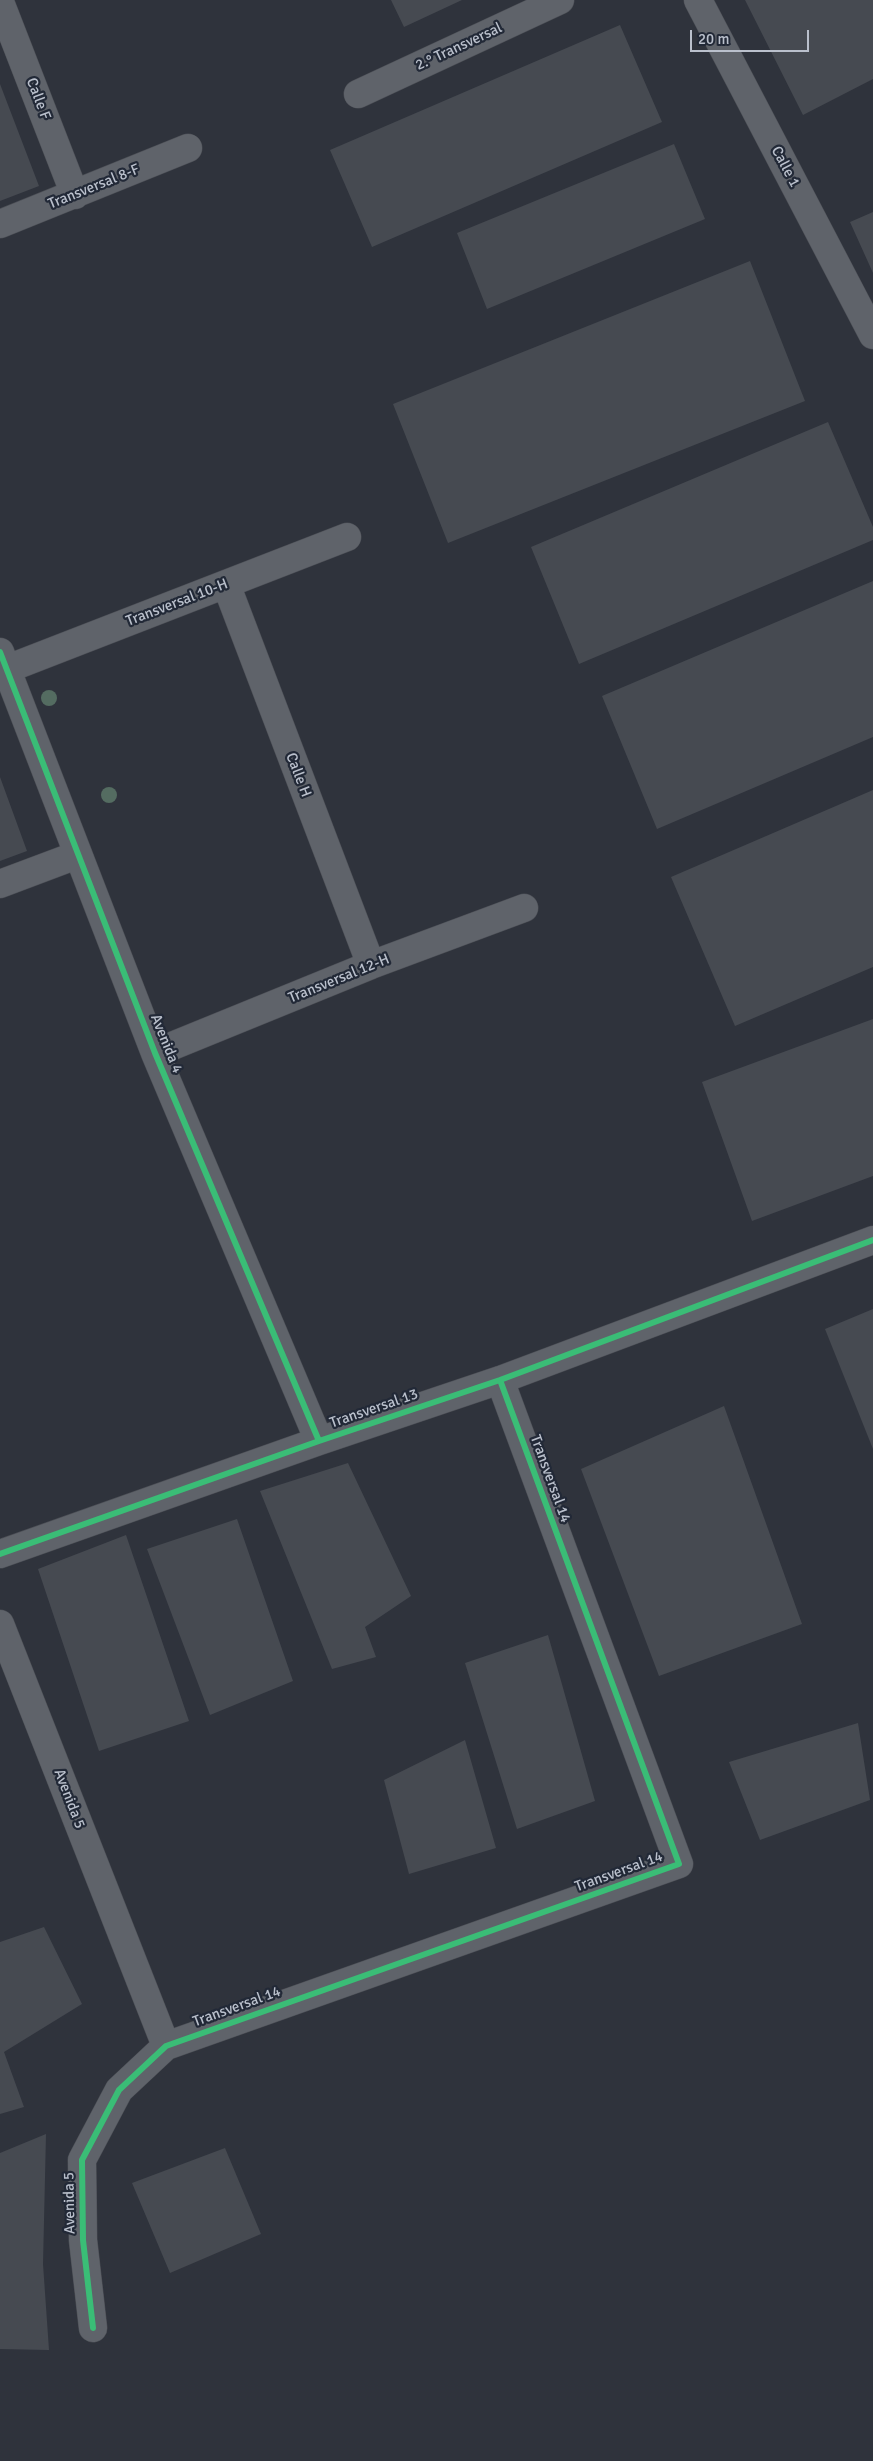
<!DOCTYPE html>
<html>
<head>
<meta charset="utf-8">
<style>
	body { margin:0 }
	#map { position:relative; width:873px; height:2461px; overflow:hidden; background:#2f333c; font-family:Signika,sans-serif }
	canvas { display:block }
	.scale { position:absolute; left:690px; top:30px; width:119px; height:22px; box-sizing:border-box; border:2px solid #bac0cc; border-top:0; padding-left:6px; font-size:15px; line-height:18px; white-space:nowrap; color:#bac0cc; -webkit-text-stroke:4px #222937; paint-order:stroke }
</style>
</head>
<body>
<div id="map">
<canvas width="873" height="2461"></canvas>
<div class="scale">20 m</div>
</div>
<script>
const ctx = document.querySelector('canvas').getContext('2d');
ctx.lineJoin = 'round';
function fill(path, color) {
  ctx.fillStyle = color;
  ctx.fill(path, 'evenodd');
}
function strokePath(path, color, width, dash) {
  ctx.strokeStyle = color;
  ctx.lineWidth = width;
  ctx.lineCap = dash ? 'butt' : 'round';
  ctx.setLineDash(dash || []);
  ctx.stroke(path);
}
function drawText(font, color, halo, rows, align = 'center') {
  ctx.font = font + ' Signika,sans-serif';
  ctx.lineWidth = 4.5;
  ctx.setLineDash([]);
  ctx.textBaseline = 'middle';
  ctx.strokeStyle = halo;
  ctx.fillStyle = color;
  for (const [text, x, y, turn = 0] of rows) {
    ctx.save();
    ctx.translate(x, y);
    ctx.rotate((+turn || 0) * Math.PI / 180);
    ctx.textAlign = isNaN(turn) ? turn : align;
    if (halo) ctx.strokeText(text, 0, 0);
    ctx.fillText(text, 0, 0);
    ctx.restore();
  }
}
fill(new Path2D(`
	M391,0H462L404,27Z
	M745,0H873V79L803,115Z
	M620,25L662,122L372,247L330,150Z
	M0,84L39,186L0,201Z
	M674,144L705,219L487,309L457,233Z
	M873,212V273L850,222Z
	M750,261L805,401L448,543L393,404Z
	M828,422L873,527V540L579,664L531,547Z
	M873,581V737L657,829L602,696Z
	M0,777L27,851L0,861Z
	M873,790V967L735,1026L671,877Z
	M873,1019V1176L752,1221L702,1082Z
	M873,1309V1449L825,1329Z
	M724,1406L802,1624L659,1676L581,1469Z
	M348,1463L411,1596L365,1627L376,1657L332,1669L260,1491Z
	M237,1519L293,1681L210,1715L147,1549Z
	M126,1535L189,1721L99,1751L38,1569Z
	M548,1635L595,1801L517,1829L465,1663Z
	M858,1723L870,1800L760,1840L729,1762Z
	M465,1740L496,1848L409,1874L384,1780Z
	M44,1927L82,2004L4,2052L24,2107L0,2114V1942Z
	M46,2134L43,2264L49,2350L0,2349V2153Z
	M225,2148L261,2234L170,2273L132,2183Z`), '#464a51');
const minor = new Path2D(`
	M698,0L873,335
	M0,2L75,195
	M358,94L560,0
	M0,224L188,148
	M226,584L371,965
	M0,652L155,1053L319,1441
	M7,669L347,537
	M0,884L77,855
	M155,1053L371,965L524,908
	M0,1554L319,1441L500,1380L873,1240
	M0,1624L166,2046
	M93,2328L83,2240L82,2160L119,2090L166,2046L679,1864L500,1380`);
strokePath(minor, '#4b4e55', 29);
strokePath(minor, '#5f636a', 28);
strokePath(new Path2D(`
	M0,652L155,1053L319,1441
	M0,1554L319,1441L500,1380L873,1240
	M93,2328L83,2240L82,2160L119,2090L166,2046L679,1864L500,1380`), '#3abd76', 6);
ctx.fillStyle = '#546c61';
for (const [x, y] of [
	[49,698],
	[109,795]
]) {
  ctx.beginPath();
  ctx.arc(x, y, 8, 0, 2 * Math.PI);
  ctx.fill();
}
drawText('15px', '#bac0cc', '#222937', [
	["2.° Transversal",459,47,-25],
	["Calle F",38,99,69],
	["Calle 1",785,167,62],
	["Transversal 8-F",94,187,-22],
	["Transversal 10-H",177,603,-21],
	["Calle H",298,775,69],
	["Transversal 12-H",339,979,-22],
	["Avenida 4",166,1044,68],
	["Transversal 13",374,1409,-19],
	["Transversal 14",550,1479,70],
	["Avenida 5",69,1799,69],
	["Transversal 14",619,1872,-20],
	["Transversal 14",237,2007,-20],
	["Avenida 5",70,2203,-91]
]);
</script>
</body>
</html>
